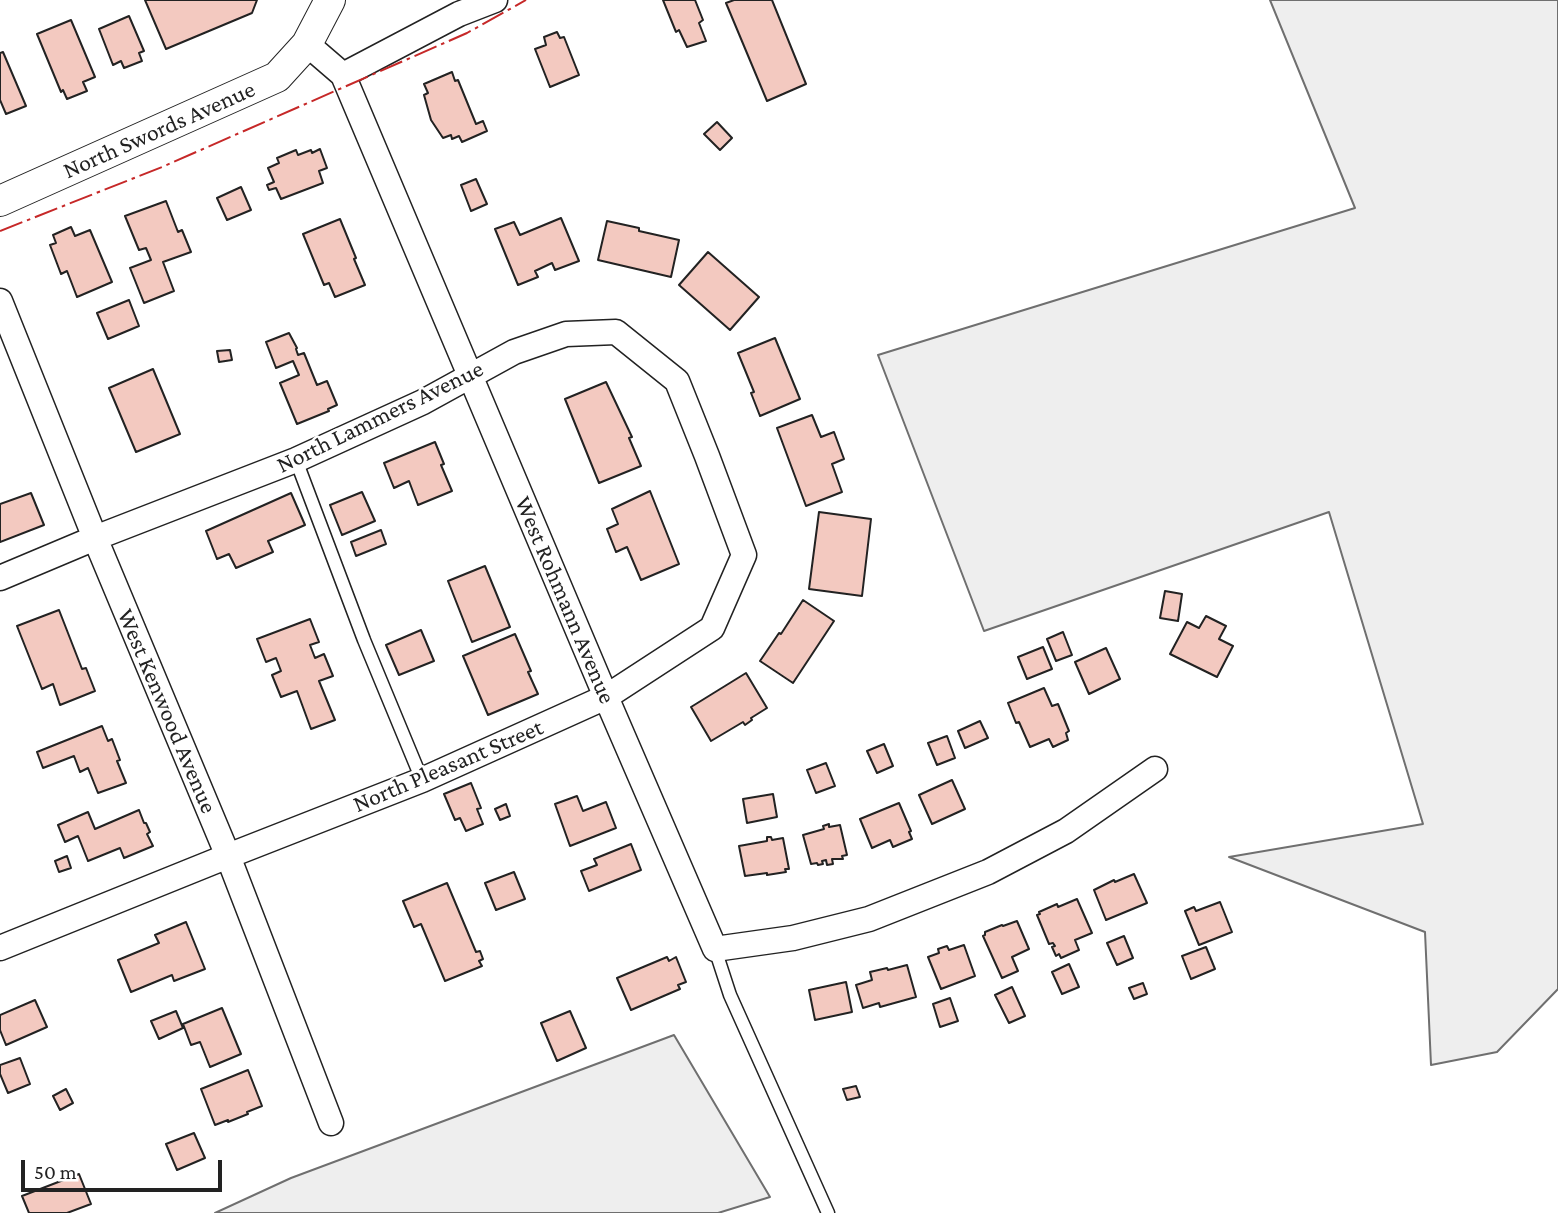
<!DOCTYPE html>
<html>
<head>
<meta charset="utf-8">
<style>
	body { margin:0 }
	#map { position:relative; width:1558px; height:1213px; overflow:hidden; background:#fff; font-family:"Crimson Pro",serif }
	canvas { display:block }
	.scale { position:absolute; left:21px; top:1160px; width:201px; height:32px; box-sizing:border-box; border:4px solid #222; border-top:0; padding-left:9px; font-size:21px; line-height:24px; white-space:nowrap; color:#222; -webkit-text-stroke:5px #fff; paint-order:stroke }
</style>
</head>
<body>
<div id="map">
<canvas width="1558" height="1213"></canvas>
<div class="scale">50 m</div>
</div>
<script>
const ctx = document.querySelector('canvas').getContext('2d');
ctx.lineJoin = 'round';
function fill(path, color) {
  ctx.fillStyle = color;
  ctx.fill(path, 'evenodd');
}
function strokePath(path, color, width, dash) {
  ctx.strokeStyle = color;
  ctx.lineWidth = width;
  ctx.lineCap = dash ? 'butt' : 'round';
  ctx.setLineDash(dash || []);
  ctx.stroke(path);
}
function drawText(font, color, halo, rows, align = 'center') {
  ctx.font = font + ' "Crimson Pro",serif';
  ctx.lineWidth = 5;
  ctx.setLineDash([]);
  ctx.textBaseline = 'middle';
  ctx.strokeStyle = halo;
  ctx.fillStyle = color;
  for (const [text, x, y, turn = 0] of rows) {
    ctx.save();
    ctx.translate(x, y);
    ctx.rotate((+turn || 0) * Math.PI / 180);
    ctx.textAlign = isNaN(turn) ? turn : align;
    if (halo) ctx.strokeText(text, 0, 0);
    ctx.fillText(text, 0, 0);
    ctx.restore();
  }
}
const green = new Path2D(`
	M1270,0H1558V989L1497,1052L1431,1065L1425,932L1229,857L1423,824L1329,512L984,631L878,355L1355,208Z
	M674,1035L770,1197L718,1213H215L291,1178Z`);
fill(green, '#eee');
strokePath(green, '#6f6f6f', 2);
const building = new Path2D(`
	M145,0H257L252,13L166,49Z
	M663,0H695L703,20L699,23L706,41L687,47L679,30L676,32Z
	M734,0H772L806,84L767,101L726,3Z
	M129,16L144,51L139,53L142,61L124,68L121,61L113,65L99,29Z
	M71,20L95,77L83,82L87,91L67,99L63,90L61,92L37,34Z
	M557,32L560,38L564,37L579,75L550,87L535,49L546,45L544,37Z
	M3,52L26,106L6,114L0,100V53Z
	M452,72L455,81L458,80L476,124L483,121L487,131L462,142L459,136L452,139L451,135L443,138L431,120L424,95L428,93L424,84Z
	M717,122L732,138L720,150L704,134Z
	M320,149L327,168L319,171L323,183L281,199L276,188L269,190L267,185L274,182L268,168L279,163L277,158L296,150L298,155L311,150L312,153Z
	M476,179L487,204L471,211L461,185Z
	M241,187L251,210L227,220L217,198Z
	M166,201L178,232L182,230L191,252L163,262L174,291L144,303L130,268L151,260L146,248L139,250L125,216Z
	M561,218L579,261L555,270L552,263L535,271L538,277L518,285L495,229L514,222L520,235Z
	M340,219L356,258L354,259L365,285L335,297L329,283L324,285L303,234Z
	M607,221L639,228V231L679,240L671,277L598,260Z
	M71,227L75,236L90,230L112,282L77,297L67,271L61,274L50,245L56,243L53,235Z
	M708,252L759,297L730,330L679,285Z
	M129,300L139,326L108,339L97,313Z
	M289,333L297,348L296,349L298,355L304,353L317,385L327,381L337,405L328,409L329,411L297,424L280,383L299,375L293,361L276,368L266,342Z
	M775,338L800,399L760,416L751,393L754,392L738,353Z
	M230,350L232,360L219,362L217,351Z
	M153,369L180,434L136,452L109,388Z
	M606,382L632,437L629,438L641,466L599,483L565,399Z
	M812,415L821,437L834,432L844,459L832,464L842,492L806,506L777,428Z
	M435,442L444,464L441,465L452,491L418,505L409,481L394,488L384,463Z
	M650,491L679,564L641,580L627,547L616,552L607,529L618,524L612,509Z
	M362,492L375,521L342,535L330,505Z
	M31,493L44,525L0,542V504Z
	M291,493L305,525L268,541L273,552L236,568L229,554L217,559L206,531Z
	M819,512L871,519L862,596L809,589Z
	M381,530L386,544L356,556L351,542Z
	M485,566L510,627L472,642L448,581Z
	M1165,591L1182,594L1178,621L1160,618Z
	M803,600L834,621L793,683L760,661L779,633L781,634Z
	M59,610L82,669L86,668L95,691L60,705L53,684L42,689L17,626Z
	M1206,616L1226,626L1219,639L1233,646L1217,677L1170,654L1187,622L1199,628Z
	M310,619L319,642L310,645L315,658L324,654L333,676L319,681L335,720L311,729L297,691L281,697L272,675L281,671L276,658L266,662L257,639Z
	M421,630L434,661L399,675L386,645Z
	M1063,632L1072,655L1056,661L1047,639Z
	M515,634L531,671L528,672L538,694L488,715L463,656Z
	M1043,647L1052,669L1027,679L1018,657Z
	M1106,648L1120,679L1089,694L1075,662Z
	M746,673L767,708L751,718L752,720L745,725L743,722L711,741L691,707Z
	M1044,688L1052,706L1058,704L1069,731L1066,733L1068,740L1053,747L1049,739L1030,747L1019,722L1016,723L1008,703Z
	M980,721L988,738L965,748L958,731Z
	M102,726L108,741L112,739L120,760L117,761L126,783L98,793L88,768L80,772L74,756L43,768L37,752Z
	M947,736L955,758L937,765L928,743Z
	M884,744L893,766L877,773L867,751Z
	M826,763L835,786L816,793L807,770Z
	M952,780L965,809L932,824L919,795Z
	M471,783L481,808L477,809L483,824L466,831L460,818L455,820L444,794Z
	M773,794L777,817L747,823L743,799Z
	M577,796L583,811L606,802L616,828L570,846L555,804Z
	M899,803L911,831L909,832L912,839L893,847L890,840L872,848L860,819Z
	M506,804L510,816L500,820L495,809Z
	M139,810L144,823H146L150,832L147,834L153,846L124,858L120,848L88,861L78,836L65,842L58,825L88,812L95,829Z
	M829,824V827L840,825L847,855L842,856L843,859H832L833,864L827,865L826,860L822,861L823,864L818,865L817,863L811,864L803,835L824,829L823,826Z
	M767,837H771L772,840L783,838L789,869H785L786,872L767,875V873L745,876L739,846L767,841Z
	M631,844L641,870L589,891L581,871L597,865L594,859Z
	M67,856L71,868L59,872L55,861Z
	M514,872L525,899L496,910L485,883Z
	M1134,874L1147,903L1106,920L1094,890L1114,880L1115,882Z
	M447,883L476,952L480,951L483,959L479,961L482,966L445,981L421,924L414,927L403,901Z
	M1077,899L1092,933L1075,940L1079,950L1061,958L1059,954L1056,956L1052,947L1055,946L1053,943L1049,944L1037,915L1040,914L1039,912L1057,904L1058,907Z
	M1220,902L1232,932L1199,945L1185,911L1194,907L1196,911Z
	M1017,921L1029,949L1012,957L1018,971L1002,978L983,936L985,935V932L1002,925L1003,926Z
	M186,922L205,969L174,981L172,975L131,992L118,960L159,943L155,935Z
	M1124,936L1133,958L1117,965L1107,943Z
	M964,945L975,976L941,989L928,957L939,953L938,949L947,946L949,950Z
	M1206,947L1215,969L1191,979L1182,956Z
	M667,957L669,961L676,957L686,982L678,985L680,989L631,1010L617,978Z
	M1069,964L1079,987L1062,994L1052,972Z
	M907,965L916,997L880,1007L879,1003L863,1008L856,985L872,980L870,972L887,968L888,970Z
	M846,982L852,1012L815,1020L809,990Z
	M1143,983L1147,994L1134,999L1129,988Z
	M1012,987L1025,1016L1009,1023L995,995Z
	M950,998L958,1021L940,1027L933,1004Z
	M35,1000L47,1027L6,1045L0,1030V1015Z
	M222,1008L241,1054L210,1067L200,1042L191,1045L183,1024Z
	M176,1011L183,1028L159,1039L151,1021Z
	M570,1011L586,1048L557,1061L541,1023Z
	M20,1058L30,1084L8,1093L0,1074V1065Z
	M248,1070L262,1106L247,1112L248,1114L228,1122V1120L215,1125L201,1089Z
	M856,1086L860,1097L847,1100L843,1089Z
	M66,1089L73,1103L60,1110L53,1096Z
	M194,1133L205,1158L177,1170L166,1144Z
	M79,1174L91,1204L67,1213H29L22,1196Z`);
fill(building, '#f3c9c0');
strokePath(building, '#222', 2);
const service = new Path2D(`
	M296,460L364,640L422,780
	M715,949L730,995L828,1213`);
const minor = new Path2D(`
	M307,44L343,75L606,697L715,949L793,938L869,919L988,872L1066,831L1155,769
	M343,75L459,14L495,0
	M0,301L95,538L228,856L331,1123
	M0,578L95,538L296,460L423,402L514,352L566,334L616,332L677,381L707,456L744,555L712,628L606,697L422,780L228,856L0,948`);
const tertiary = new Path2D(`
	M0,201L277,77L307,44L330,0`);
strokePath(service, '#222', 15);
strokePath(minor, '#222', 27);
strokePath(tertiary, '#222', 32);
strokePath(service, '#fff', 12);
strokePath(minor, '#fff', 24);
strokePath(tertiary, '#fff', 30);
strokePath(new Path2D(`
	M0,231L162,167L467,33L526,0`), '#c62828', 2, [24, 5, 3.5, 5]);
drawText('24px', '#222', '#fff', [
	["North Swords Avenue",159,130,-24],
	["North Lammers Avenue",380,417,-26],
	["West Rohmann Avenue",565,600,67],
	["West Kenwood Avenue",167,711,67],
	["North Pleasant Street",448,766,-23]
]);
</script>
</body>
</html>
